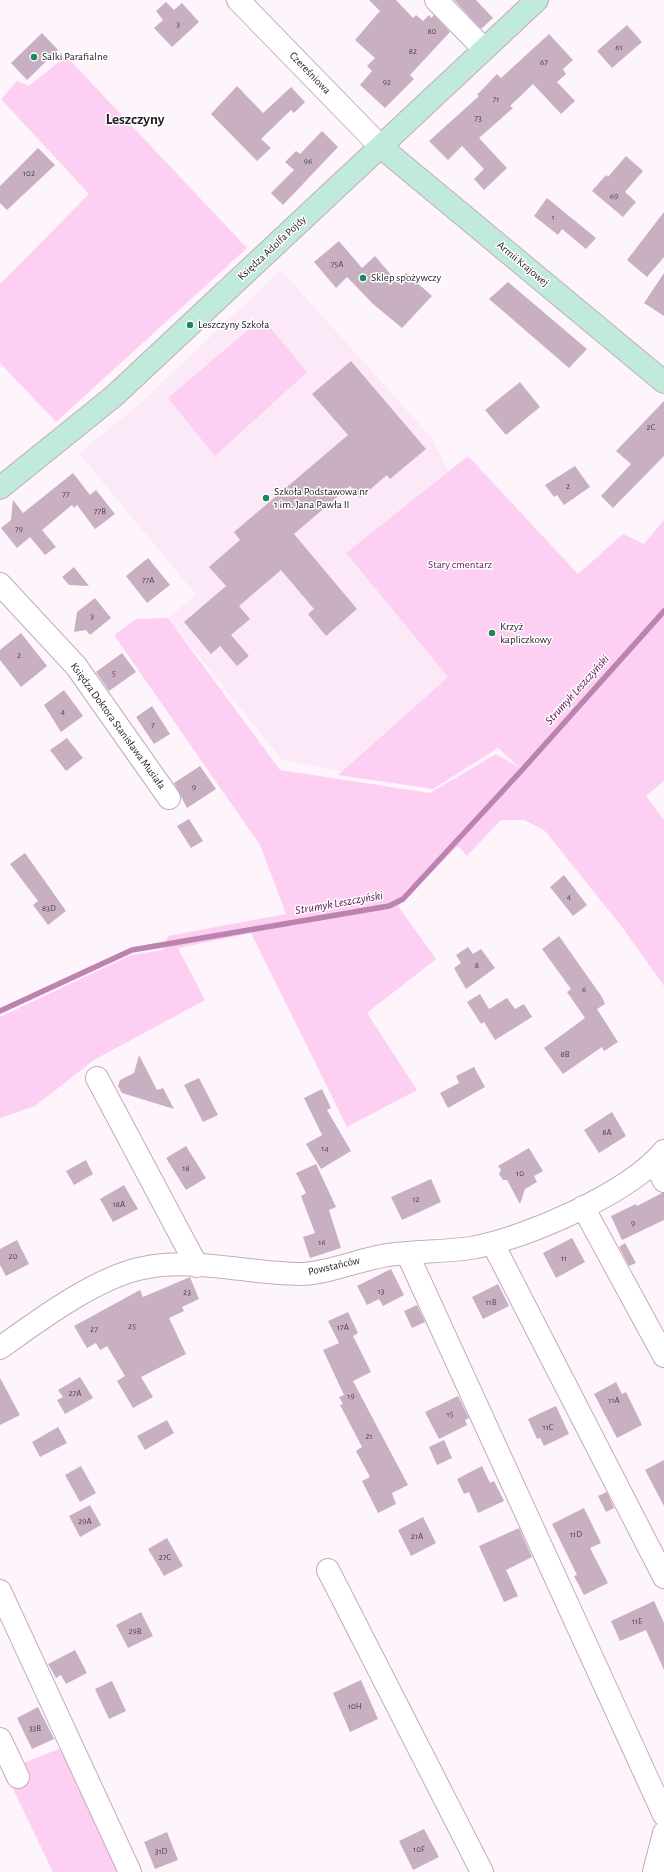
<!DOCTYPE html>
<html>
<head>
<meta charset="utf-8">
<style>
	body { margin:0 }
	canvas { display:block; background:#fef4fb }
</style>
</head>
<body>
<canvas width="664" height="1872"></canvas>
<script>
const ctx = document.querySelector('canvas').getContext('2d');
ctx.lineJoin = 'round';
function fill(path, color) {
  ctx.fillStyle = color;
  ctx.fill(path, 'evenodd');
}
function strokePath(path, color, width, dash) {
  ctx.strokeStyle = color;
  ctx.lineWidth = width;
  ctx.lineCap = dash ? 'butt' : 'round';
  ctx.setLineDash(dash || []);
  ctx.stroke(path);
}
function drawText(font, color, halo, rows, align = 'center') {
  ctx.font = font + ' "Alegreya Sans",sans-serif';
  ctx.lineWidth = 3;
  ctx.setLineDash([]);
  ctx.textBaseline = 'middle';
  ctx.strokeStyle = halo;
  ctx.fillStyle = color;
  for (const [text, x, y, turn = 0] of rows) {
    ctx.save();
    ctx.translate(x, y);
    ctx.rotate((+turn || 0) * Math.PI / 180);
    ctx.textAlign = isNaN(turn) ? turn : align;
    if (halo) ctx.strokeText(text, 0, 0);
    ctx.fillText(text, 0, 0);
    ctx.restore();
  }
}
fill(new Path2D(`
	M281,270L432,438L449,472L346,553L448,677L342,771L282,760L168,618L196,595L79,453L136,407Z`), '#fce9f7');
fill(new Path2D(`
	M66,56L247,248L56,422L0,363V284L89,194L1,99L17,81L29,86Z
	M262,318L307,372L215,456L168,398Z
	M468,456L578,574L623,534L644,544L664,520V781L646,796L664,820V986L622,927L545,831L524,820H501L467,856L458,846L398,906L436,959L367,1013L417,1090L347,1127L251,933L178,948L205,1000L94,1060L35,1106L0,1118V1017L131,955L163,950L168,936L286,914L260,845L114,635L136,619L168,618L280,770L430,793L496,754L520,768L498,748L433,789L338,775L448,677L346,553Z
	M66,1746L127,1872H53L13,1789L29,1781L21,1764Z`), '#fdcff2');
strokePath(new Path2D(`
	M0,1011L132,950L389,906L403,899L522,770L664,611`), '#bc83af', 5.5);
fill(new Path2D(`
	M369,0H396L413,18L416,15L423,21L429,15L431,18L434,15L450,32L410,75L414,79L385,108L360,85L372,71L367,66L375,58L355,40L380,11Z
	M454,0H476L493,18L481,29Z
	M166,2L174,10L182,3L199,22L172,47L154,28L163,20L156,11Z
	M627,25L642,42L612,68L597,51Z
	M42,33L58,50L27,80L11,63Z
	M549,34L573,60L563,69L566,74L557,82L575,101L561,114L533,84L510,106L513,108L479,138L507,168L484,190L474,179L484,169L462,146L448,160L429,141L479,96L477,95L497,74L501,78Z
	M237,86L263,113L291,87L305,102L294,113L291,110L261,139L271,148L257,161L211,114Z
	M322,131L338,147L283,205L271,193L294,170L285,162L296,151L300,154Z
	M38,148L55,165L7,210L0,203V186Z
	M626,156L643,171L625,192L636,202L623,217L592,191L606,175L608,177Z
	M547,198L596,238L586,249L562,229L558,235L534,216Z
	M664,212V257L647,277L627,260Z
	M339,241L362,268L375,256L397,282L406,273L432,296L402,328L373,304L347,277L336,288L314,262Z
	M664,273V316L644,303Z
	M508,282L587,349L569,368L489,299Z
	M351,361L426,449L390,479L387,475L360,498L350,486L294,534L357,609L326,636L308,614L314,609L281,570L239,606L250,619L231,635L249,656L237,666L220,646L211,654L184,622L226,586L209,567L240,540L234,532L348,435L312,394Z
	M520,382L540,407L506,435L485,410Z
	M664,401V456L613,508L601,496L631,464L616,451Z
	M575,466L590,487L564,505L557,495L554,497L545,485Z
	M73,473L90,495L96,490L115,514L95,529L77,505L74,508L72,505L42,530L56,547L45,555L30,537L17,548L1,528L11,520L13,500L23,513Z
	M148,558L170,585L147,603L126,576Z
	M74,567L89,586L69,585L62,577Z
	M95,598L111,618L90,635L86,630L74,632L77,612Z
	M21,633L47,666L21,687L0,660V650Z
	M122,653L136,672L109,691L96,672Z
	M64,690L83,716L61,732L44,705Z
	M152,706L170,734L154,744L136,717Z
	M67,738L83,758L66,771L50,750Z
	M200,766L216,789L187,808L174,783Z
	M189,819L203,841L191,848L177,826Z
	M25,853L66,911L48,925L33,905L38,901L10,864Z
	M564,875L587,905L573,916L550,887Z
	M559,936L602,997L605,1004L597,1009L618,1042L604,1051L602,1047L563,1074L544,1048L585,1018L567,992L571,989L542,949Z
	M468,947L473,954L481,949L495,968L466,989L454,968L461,963L456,955Z
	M480,994L489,1009L507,998L515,1009L524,1004L532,1017L495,1040L484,1022L481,1024L467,1002Z
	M139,1055L157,1090L163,1088L174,1109L122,1093L118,1086L120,1080L134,1073Z
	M474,1067L485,1087L448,1108L440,1093L459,1083L456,1076Z
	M199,1078L218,1115L203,1122L184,1085Z
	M322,1089L331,1108L327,1110L351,1151L321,1169L306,1144L322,1135L304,1098Z
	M612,1112L626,1136L599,1153L584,1130Z
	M186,1146L206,1178L186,1190L166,1158Z
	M529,1148L543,1171L534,1176L537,1182L525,1189L520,1204L507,1180H503L499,1174L501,1170L498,1166Z
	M86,1160L93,1174L74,1185L66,1171Z
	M316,1164L336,1207L329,1210L341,1248L310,1258L303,1237L315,1233L301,1196L306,1193L296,1173Z
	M431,1179L441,1202L402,1220L391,1197Z
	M124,1185L138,1209L113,1222L100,1199Z
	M662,1193H664V1220L622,1240L611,1216L636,1204L637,1206Z
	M572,1238L585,1262L556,1278L543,1253Z
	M17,1240L29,1264L6,1276L0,1265V1249Z
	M625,1243L636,1263L629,1266L619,1247Z
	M391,1269L404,1295L383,1306L379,1299L367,1305L357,1286Z
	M190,1277L199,1299L182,1307L184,1311L169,1318L186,1354L141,1377L153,1397L133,1408L117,1381L125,1376L107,1346L100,1350L96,1343L87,1348L74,1326L140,1290L143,1297Z
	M498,1284L509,1306L483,1319L472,1297Z
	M417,1305L425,1322L412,1328L404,1311Z
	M348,1312L358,1333L353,1336L371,1372L353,1381L408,1485L392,1493L396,1504L378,1513L362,1481L370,1477L356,1451L362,1447L340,1405L343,1404L339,1397L344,1395L323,1350L339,1343L328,1321Z
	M80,1377L93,1398L65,1414L57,1400L63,1397L58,1390Z
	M0,1378L20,1415L0,1425Z
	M616,1382L622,1394L626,1392L642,1425L617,1438L594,1394Z
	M458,1396L469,1418L465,1420L467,1425L439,1439L425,1412Z
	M556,1406L569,1434L544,1446L540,1438L537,1439L528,1419Z
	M167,1420L174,1433L145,1450L137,1436Z
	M58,1427L67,1443L40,1457L32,1442Z
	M444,1440L452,1458L437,1465L429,1447Z
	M664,1460V1506L645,1470Z
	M81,1466L96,1493L80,1502L65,1475Z
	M482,1466L490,1483L494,1481L504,1501L478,1513L469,1492L464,1494L457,1479Z
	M607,1492L614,1508L606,1512L598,1496Z
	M90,1505L101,1525L80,1537L69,1516Z
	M584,1508L601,1543L590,1548L608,1583L584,1595L574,1576L577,1575L552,1524Z
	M423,1517L436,1543L411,1556L398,1530Z
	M519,1528L532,1557L506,1570L518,1596L504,1602L479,1546Z
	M167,1538L183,1566L164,1576L148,1549Z
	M654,1601L664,1623V1670L646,1630L620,1641L611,1621Z
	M141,1612L153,1636L128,1648L116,1625Z
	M75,1650L87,1673L66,1684L61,1675L56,1678L48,1664Z
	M361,1680L378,1719L350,1732L333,1693Z
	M112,1681L126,1711L109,1719L95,1689Z
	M38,1707L54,1739L32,1749L17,1718Z
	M424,1829L439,1857L413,1870L399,1841Z
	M167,1832L178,1860L155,1869L144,1842Z`), '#c8b0c2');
const street = new Path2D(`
	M238,0L381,147
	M436,0L484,49
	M0,584L76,666L169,798
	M97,1078L197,1266
	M654,1162L664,1181
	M583,1207L664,1356
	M493,1244L664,1577
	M407,1253L664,1815
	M0,1348C39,1320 97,1277 143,1268C195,1257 249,1274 301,1274C330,1273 360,1259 388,1255C416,1251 444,1252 471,1248C525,1239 629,1193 664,1151
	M328,1570L482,1872
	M0,1591L130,1872
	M0,1739L18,1777
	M654,1872L664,1833`);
const secondary = new Path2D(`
	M381,147L664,382
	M0,488L114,396L537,0`);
strokePath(street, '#c3abbd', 24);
strokePath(secondary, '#c3abbd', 24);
strokePath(street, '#fff', 22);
strokePath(secondary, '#c0eada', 22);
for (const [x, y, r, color] of [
	[34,57,4,"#21855f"],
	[363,278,4,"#21855f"],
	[190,325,4,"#21855f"],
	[266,498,4,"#21855f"],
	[492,633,4,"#21855f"]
]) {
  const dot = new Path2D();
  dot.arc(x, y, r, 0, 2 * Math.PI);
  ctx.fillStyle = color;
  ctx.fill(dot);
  strokePath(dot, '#fff', 1.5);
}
drawText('9px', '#51444e', null, [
	["3",178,24],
	["80",432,31],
	["61",619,47],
	["82",413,51],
	["67",544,62],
	["92",387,82],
	["71",496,99],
	["73",478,118],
	["96",308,161],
	["102",29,173],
	["69",614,196],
	["1",553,217],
	["75A",337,264],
	["2C",651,427],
	["2",568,486],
	["77",66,494],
	["77B",100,511],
	["79",19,529],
	["77A",148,580],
	["3",92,616],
	["2",19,655],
	["5",114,673],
	["4",63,711],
	["7",153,725],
	["9",194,787],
	["4",569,896],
	["83D",49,908],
	["8",477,965],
	["6",584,989],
	["8B",565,1054],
	["8A",607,1132],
	["14",325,1148],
	["18",186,1168],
	["10",520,1173],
	["12",416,1199],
	["18A",119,1204],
	["9",633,1223],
	["16",322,1242],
	["20",13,1256],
	["11",564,1258],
	["13",381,1291],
	["23",187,1292],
	["11B",491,1302],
	["25",132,1326],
	["17A",343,1327],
	["27",94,1329],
	["27A",75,1393],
	["19",351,1396],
	["11A",614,1400],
	["15",450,1414],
	["11C",548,1427],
	["21",369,1436],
	["29A",85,1521],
	["11D",576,1534],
	["21A",417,1536],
	["27C",165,1557],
	["11E",637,1621],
	["29B",135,1631],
	["10H",355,1706],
	["33B",35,1728],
	["10F",419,1849],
	["31D",161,1851]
]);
drawText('11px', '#292027', '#fff', [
	["Salki Parafialne",42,57],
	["Sklep spożywczy",371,278],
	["Leszczyny Szkoła",198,325],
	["Szkoła Podstawowa nr",274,492],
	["1 im. Jana Pawła II",274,505],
	["Krzyż",500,627],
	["kapliczkowy",500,640]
], 'left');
drawText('11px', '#292027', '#fff', [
	["Czereśniowa",310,73,46],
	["Księdza Adolfa Pojdy",272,248,-43],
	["Armii Krajowej",523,264,40],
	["Księdza Doktora Stanisława Musiała",118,726,54],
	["Powstańców",334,1266,-13]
]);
drawText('11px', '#67225c', '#fff', [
	["Stary cmentarz",460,565]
]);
drawText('italic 12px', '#58134e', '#fff', [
	["Strumyk Leszczyński",577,690,-48],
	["Strumyk Leszczyński",339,903,-10]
]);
drawText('bold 15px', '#292027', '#fff', [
	["Leszczyny",135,119]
]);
</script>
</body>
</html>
